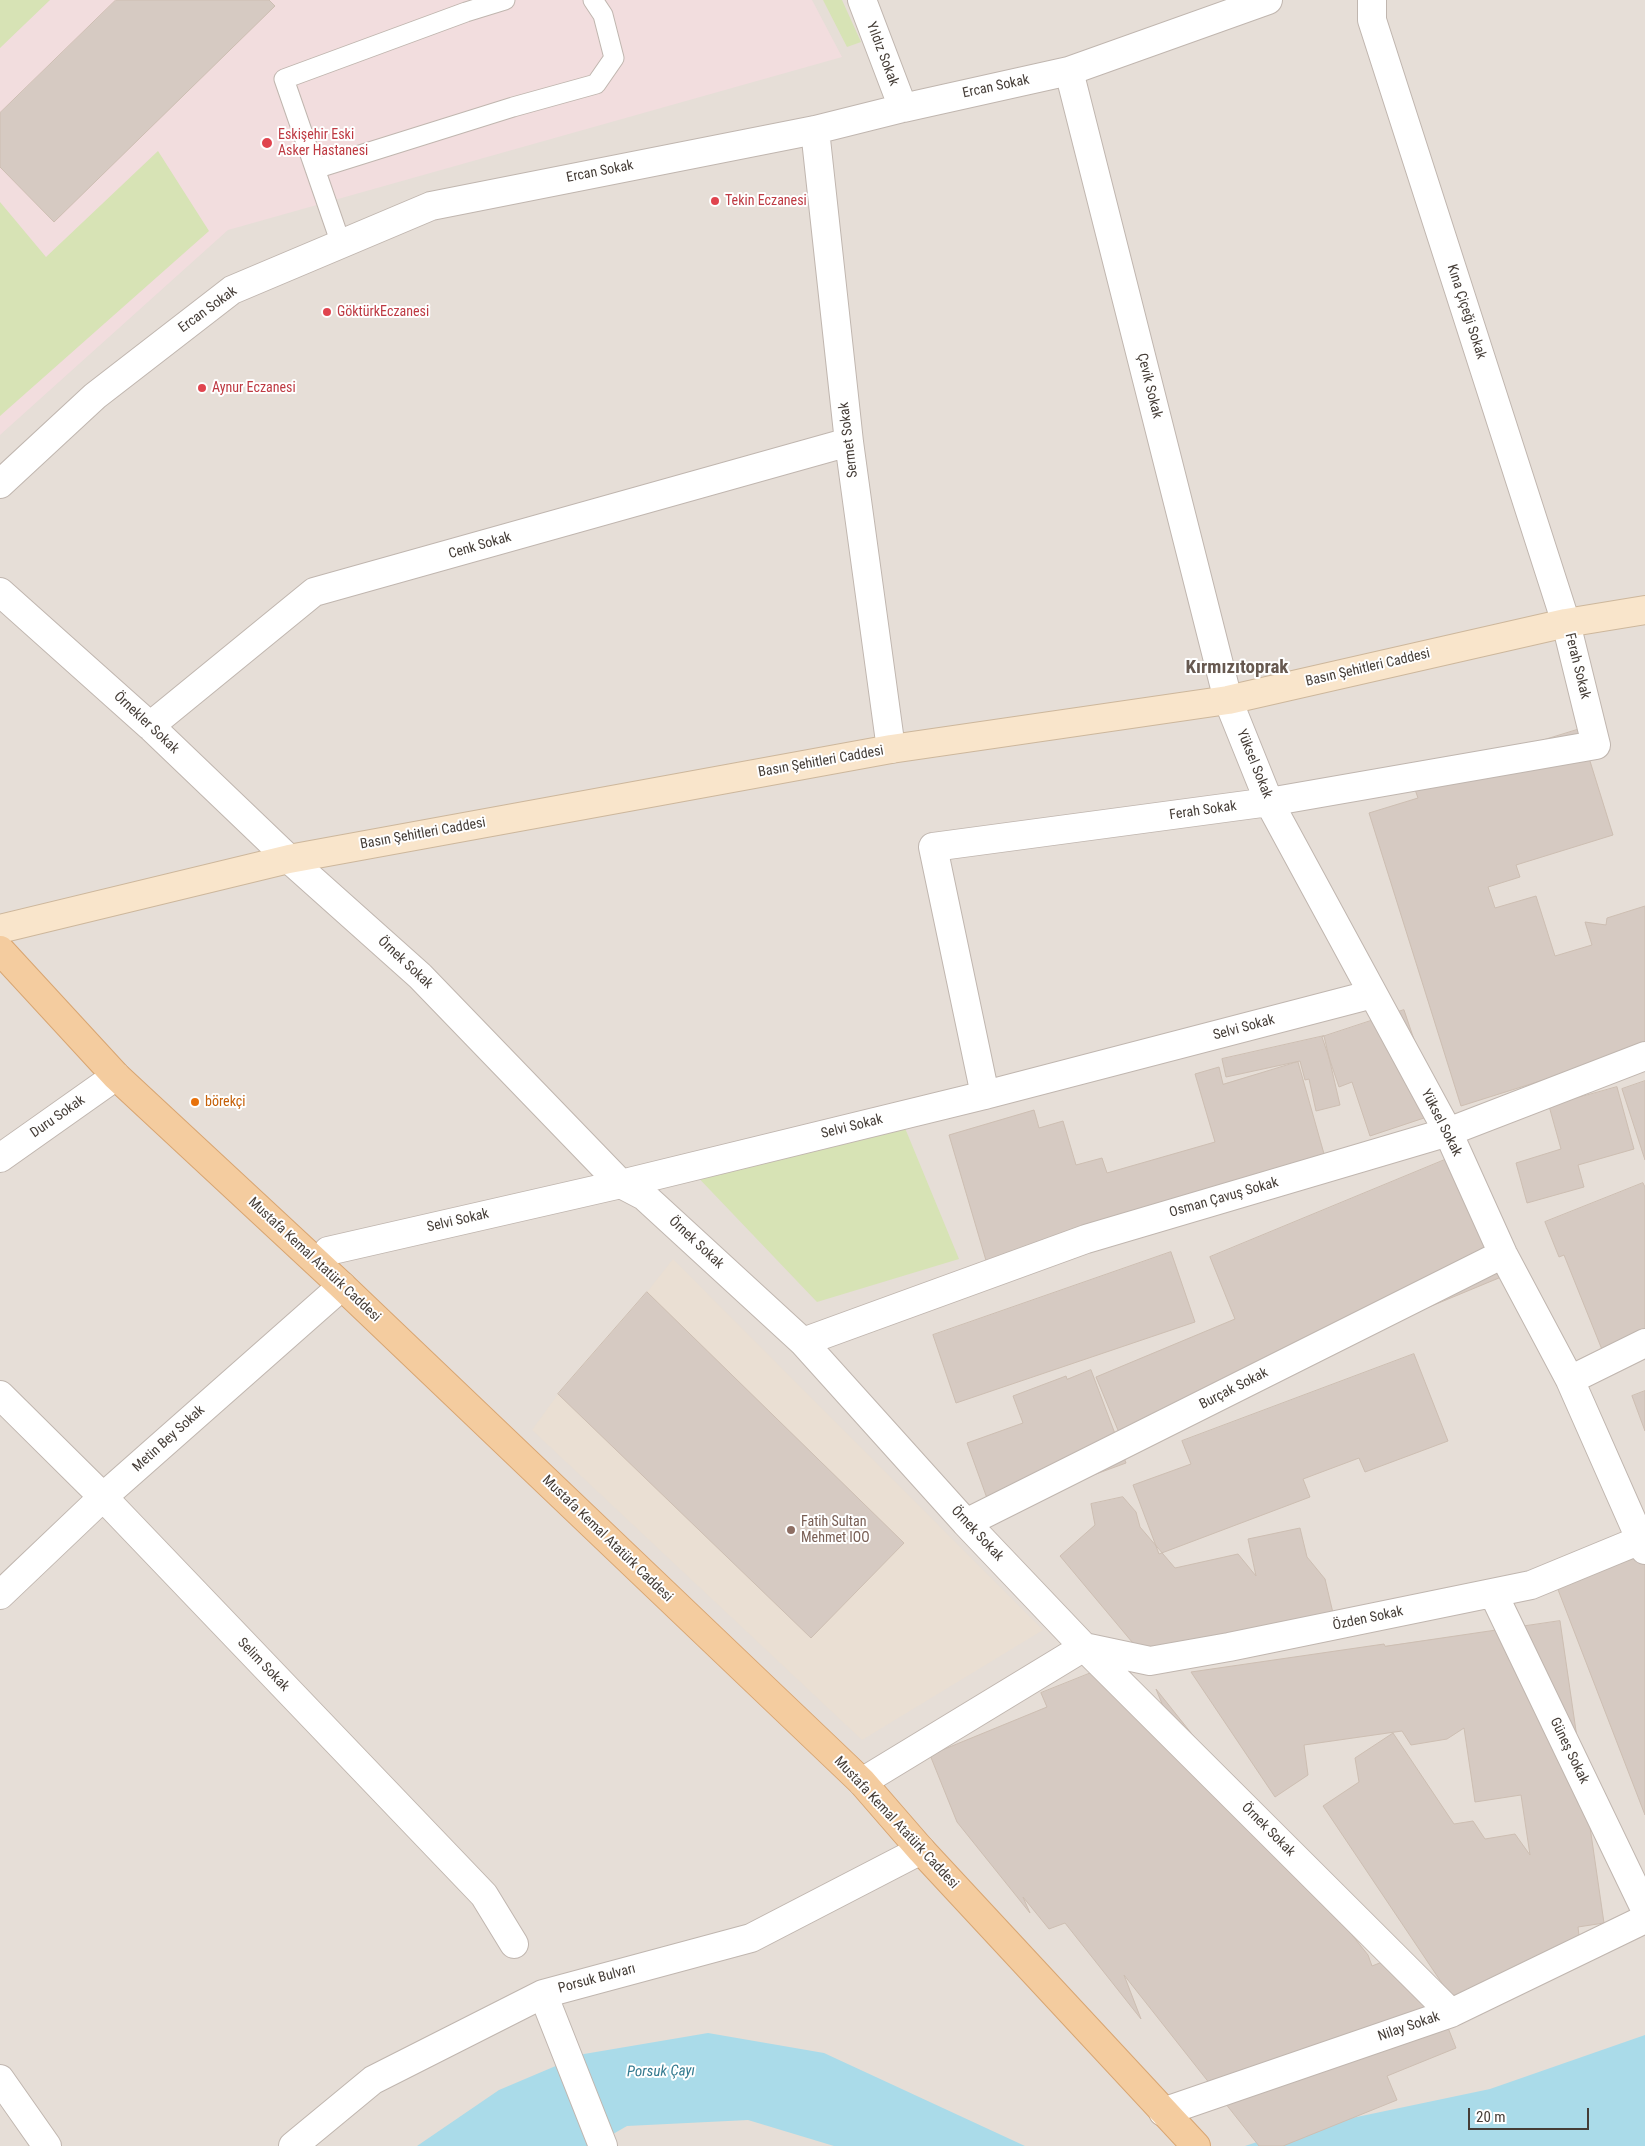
<!DOCTYPE html>
<html>
<head>
<meta charset="utf-8">
<style>
	body { margin:0 }
	#map { position:relative; width:1645px; height:2146px; overflow:hidden; background:#f2ede8; font-family:"Roboto Condensed",sans-serif }
	canvas { display:block }
	.scale { position:absolute; left:1468px; top:2108px; width:121px; height:22px; box-sizing:border-box; border:2px solid #453d37; border-top:0; padding-left:6px; font-size:15px; line-height:18px; white-space:nowrap; color:#453d37; -webkit-text-stroke:4px #fff; paint-order:stroke }
</style>
</head>
<body>
<div id="map">
<canvas width="1645" height="2146"></canvas>
<div class="scale">20 m</div>
</div>
<script>
const ctx = document.querySelector('canvas').getContext('2d');
ctx.lineJoin = 'round';
function fill(path, color) {
  ctx.fillStyle = color;
  ctx.fill(path, 'evenodd');
}
function strokePath(path, color, width, dash) {
  ctx.strokeStyle = color;
  ctx.lineWidth = width;
  ctx.lineCap = dash ? 'butt' : 'round';
  ctx.setLineDash(dash || []);
  ctx.stroke(path);
}
function drawText(font, color, halo, rows, align = 'center') {
  ctx.font = font + ' "Roboto Condensed",sans-serif';
  ctx.lineWidth = 4;
  ctx.setLineDash([]);
  ctx.textBaseline = 'middle';
  ctx.strokeStyle = halo;
  ctx.fillStyle = color;
  for (const [text, x, y, turn = 0] of rows) {
    ctx.save();
    ctx.translate(x, y);
    ctx.rotate((+turn || 0) * Math.PI / 180);
    ctx.textAlign = isNaN(turn) ? turn : align;
    if (halo) ctx.strokeText(text, 0, 0);
    ctx.fillText(text, 0, 0);
    ctx.restore();
  }
}
fill(new Path2D(`
	M0,0H1645V2146H0Z`), '#e6ded7');
fill(new Path2D(`
	M673,1259L1043,1630L862,1740L532,1430L558,1394L647,1292Z`), '#eadfd3');
fill(new Path2D(`
	M0,0H812L842,57L228,230L0,435Z`), '#f2ddde');
fill(new Path2D(`
	M0,0H50L0,48Z
	M823,0H842L861,42L847,47Z
	M158,151L209,231L0,416V202L46,257Z
	M900,1116L959,1259L817,1302L690,1169Z`), '#d7e3b5');
fill(new Path2D(`
	M708,2033L824,2053L1025,2146H834L748,2120L627,2126L592,2146H417L499,2090L584,2054Z
	M1645,2035V2146H1245L1290,2131L1490,2089Z`), '#aadbe9');
const building = new Path2D(`
	M116,0H269L275,6L54,222L0,167V113Z
	M1580,729L1613,835L1516,865L1520,877L1488,887L1495,908L1536,896L1555,956L1592,945L1585,922L1606,925L1607,918L1645,906V1048L1461,1106L1369,813L1418,798L1412,781Z
	M1404,1010L1439,1113L1370,1136L1352,1082L1339,1087L1322,1037Z
	M1324,1036L1340,1105L1316,1111L1309,1079L1305,1080L1300,1061L1226,1077L1222,1059Z
	M1298,1062L1330,1175L990,1274L949,1135L1034,1110L1039,1128L1063,1121L1076,1165L1102,1158L1107,1173L1215,1142L1195,1074L1219,1067L1223,1084Z
	M1645,1081V1160L1622,1089Z
	M1617,1087L1634,1149L1578,1165L1584,1187L1527,1203L1516,1163L1561,1149L1549,1106Z
	M1447,1159L1523,1268L1120,1435L1096,1377L1235,1319L1210,1257Z
	M1643,1183L1645,1187V1348L1607,1362L1564,1255L1559,1257L1545,1222Z
	M1171,1252L1195,1322L956,1403L933,1335Z
	M647,1292L904,1543L811,1638L558,1394Z
	M1414,1354L1448,1441L1365,1472L1359,1458L1303,1479L1310,1497L1159,1554L1133,1485L1191,1464L1182,1441Z
	M1091,1370L1126,1463L992,1512L967,1443L1023,1423L1013,1396L1066,1376L1067,1379Z
	M1645,1391V1431L1632,1396Z
	M1123,1497L1136,1512L1140,1527L1175,1568L1238,1554L1256,1576L1248,1539L1300,1528L1307,1557L1325,1579L1333,1613L1153,1667L1060,1556L1095,1525L1091,1504Z
	M1645,1555V1815L1557,1587Z
	M1560,1621L1604,1923L1578,1927L1580,1944L1466,2019L1323,1806L1359,1782L1355,1758L1393,1733L1454,1824L1473,1821L1485,1839L1515,1834L1530,1855L1521,1795L1475,1802L1464,1728L1447,1739L1411,1745L1402,1731L1304,1745L1308,1775L1275,1797L1191,1672L1384,1644L1385,1646Z
	M1121,1661L1169,1721L1156,1689L1368,1955L1372,1966L1400,1955L1437,2000L1456,2048L1387,2076L1397,2100L1283,2146H1259L1124,1975L1141,2019L1065,1923L1049,1929L1023,1897L1030,1913L957,1822L930,1755L1047,1707L1041,1693Z`);
fill(building, '#d6cac2');
strokePath(building, '#cdbeb2', 1);
const lane = new Path2D(`
	M315,169L513,107L596,84L614,58L603,15L593,0
	M341,244L284,79L466,12L505,0`);
const street = new Path2D(`
	M862,0L903,108
	M1069,71L1228,700L1269,802L1448,1132L1503,1254L1570,1380L1645,1550
	M815,130L849,442L891,749
	M0,484L95,396L232,290L431,206L815,130L903,108L1069,71L1268,0
	M0,592L150,726L289,859L420,976L621,1184L644,1196L803,1342L966,1523L1084,1647L1451,2013
	M150,726L314,592L849,442
	M985,1095L933,847L1269,802L1596,745L1566,623L1372,20V0
	M0,1158L116,1076
	M328,1251L621,1184L985,1095L1373,994
	M803,1342L1086,1239L1448,1132L1645,1056
	M1570,1380L1645,1343
	M0,1395L103,1497L484,1895L514,1944
	M966,1523L1503,1254
	M1493,1593L1645,1909
	M0,1595L103,1497L342,1286
	M1084,1647L1150,1661L1229,1647L1531,1585L1645,1538
	M862,1782L1084,1647
	M543,1994L603,2146
	M0,2079L47,2146
	M1163,2112L1451,2013L1645,1919
	M293,2146L373,2080L543,1994L751,1938L921,1850`);
const secondary = new Path2D(`
	M0,929L289,859L891,749L1228,700L1566,623L1645,610`);
const primary = new Path2D(`
	M0,950L116,1076L342,1286L862,1782L921,1850L1196,2146`);
strokePath(lane, '#c0b6af', 21);
strokePath(street, '#c0b6af', 30);
strokePath(secondary, '#cdb79c', 30);
strokePath(primary, '#d8a571', 30);
strokePath(lane, '#fff', 19);
strokePath(street, '#fff', 28);
strokePath(secondary, '#f9e5cb', 28);
strokePath(primary, '#f4cc9f', 28);
for (const [x, y, r, color] of [
	[267,143,6,"#e0444e"],
	[715,201,5,"#e0444e"],
	[327,312,5,"#e0444e"],
	[202,388,5,"#e0444e"],
	[195,1102,5,"#e8710a"],
	[791,1530,5,"#8d6e63"]
]) {
  const dot = new Path2D();
  dot.arc(x, y, r, 0, 2 * Math.PI);
  ctx.fillStyle = color;
  ctx.fill(dot);
  strokePath(dot, '#fff', 2);
}
drawText('14px', '#453d37', '#fff', [
	["Yıldız Sokak",882,54,69],
	["Ercan Sokak",996,87,-12],
	["Ercan Sokak",600,172,-11],
	["Ercan Sokak",208,310,-36],
	["Kına Çiçeği Sokak",1466,312,72],
	["Çevik Sokak",1149,386,76],
	["Sermet Sokak",849,440,-97],
	["Cenk Sokak",480,546,-16],
	["Ferah Sokak",1577,666,76],
	["Basın Şehitleri Caddesi",1368,668,-13],
	["Örnekler Sokak",146,723,43],
	["Basın Şehitleri Caddesi",821,762,-10],
	["Yüksel Sokak",1254,764,68],
	["Ferah Sokak",1203,811,-8],
	["Basın Şehitleri Caddesi",423,834,-10],
	["Örnek Sokak",405,963,43],
	["Selvi Sokak",1244,1028,-15],
	["Duru Sokak",58,1117,-35],
	["Yüksel Sokak",1441,1123,63],
	["Selvi Sokak",852,1127,-14],
	["Osman Çavuş Sokak",1224,1198,-16],
	["Selvi Sokak",458,1221,-13],
	["Örnek Sokak",696,1243,43],
	["Mustafa Kemal Atatürk Caddesi",314,1260,43],
	["Burçak Sokak",1234,1389,-27],
	["Metin Bey Sokak",169,1439,-42],
	["Örnek Sokak",977,1534,47],
	["Mustafa Kemal Atatürk Caddesi",607,1539,44],
	["Özden Sokak",1368,1619,-12],
	["Selim Sokak",263,1665,46],
	["Güneş Sokak",1569,1751,64],
	["Mustafa Kemal Atatürk Caddesi",896,1823,47],
	["Örnek Sokak",1268,1830,45],
	["Porsuk Bulvarı",597,1979,-15],
	["Nilay Sokak",1409,2027,-19]
]);
drawText('14px', '#be3a42', '#fff', [
	["Eskişehir Eski",278,135],
	["Asker Hastanesi",278,151],
	["Tekin Eczanesi",725,201],
	["GöktürkEczanesi",337,312],
	["Aynur Eczanesi",212,388]
], 'left');
drawText('14px', '#c56008', '#fff', [
	["börekçi",205,1102]
], 'left');
drawText('14px', '#785e54', '#fff', [
	["Fatih Sultan",801,1522],
	["Mehmet IOO",801,1538]
], 'left');
drawText('italic 15px', '#357b90', '#fff', [
	["Porsuk Çayı",661,2072,-1]
]);
drawText('bold 19px', '#675950', '#fff', [
	["Kırmızıtoprak",1237,668]
]);
</script>
</body>
</html>
